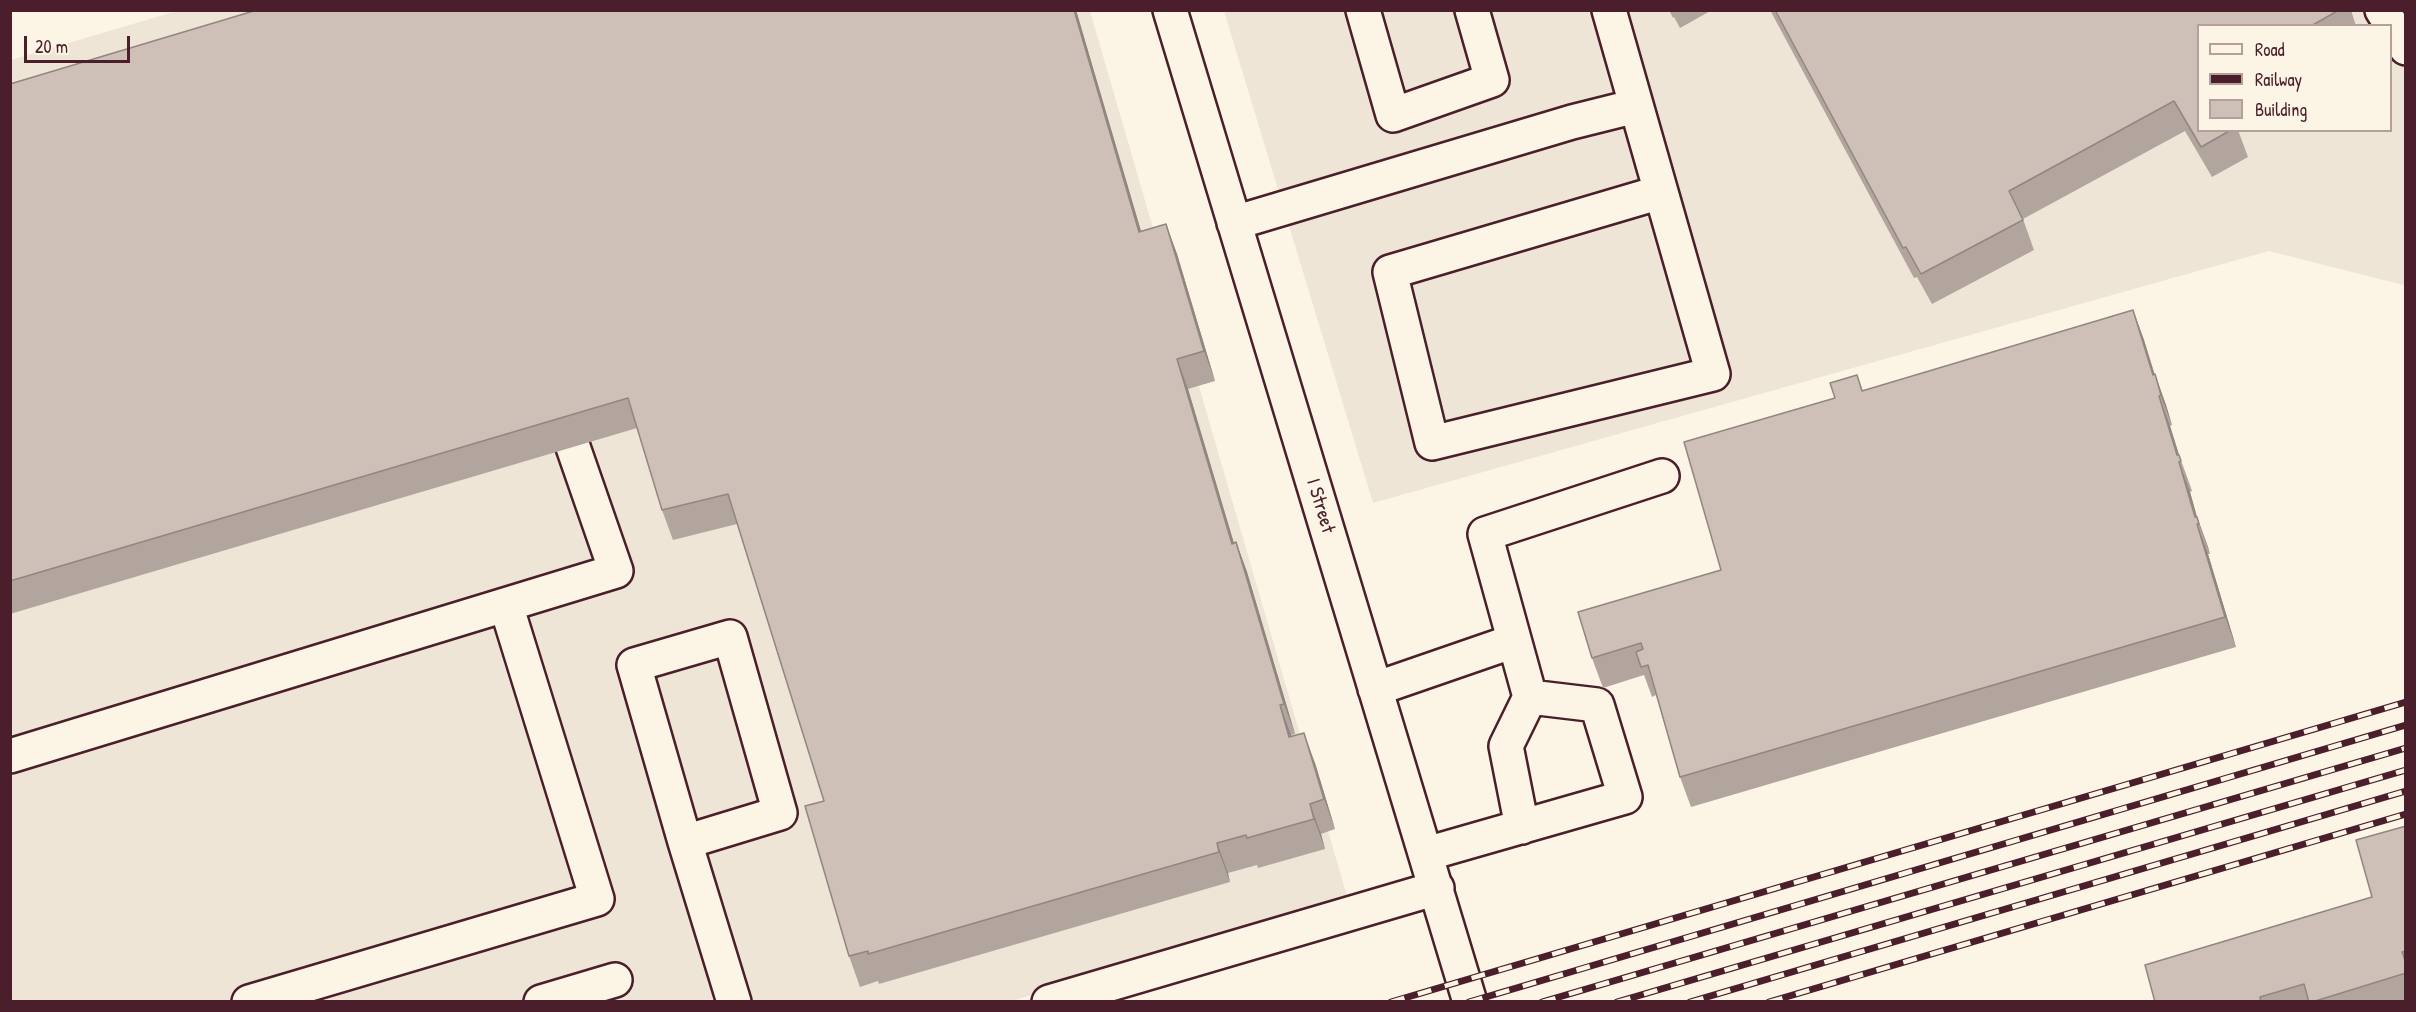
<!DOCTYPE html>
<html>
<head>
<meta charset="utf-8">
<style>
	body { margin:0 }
	#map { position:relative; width:2416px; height:1012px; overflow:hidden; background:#fcf5e5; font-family:"Patrick Hand",sans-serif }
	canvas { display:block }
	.frame { position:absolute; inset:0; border:12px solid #4a1f2b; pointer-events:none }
	.legend { position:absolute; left:2197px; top:24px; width:195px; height:108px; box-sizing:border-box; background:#fcf5e5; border:2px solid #b59f9b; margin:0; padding:8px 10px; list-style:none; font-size:18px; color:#4a1f2b }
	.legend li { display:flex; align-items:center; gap:12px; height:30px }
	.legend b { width:30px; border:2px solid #b59f9b }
	.scale { position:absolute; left:24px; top:36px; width:106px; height:27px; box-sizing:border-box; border:3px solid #4a1f2b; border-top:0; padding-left:8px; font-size:18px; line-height:21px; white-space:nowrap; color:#4a1f2b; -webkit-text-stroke:4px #fcf5e5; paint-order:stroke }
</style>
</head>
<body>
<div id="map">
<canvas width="2416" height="1012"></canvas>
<div class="frame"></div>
<ul class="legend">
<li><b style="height:8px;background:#fcf5e5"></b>Road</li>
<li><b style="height:8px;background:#4a1f2b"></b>Railway</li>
<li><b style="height:16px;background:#cfc0b7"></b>Building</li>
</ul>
<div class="scale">20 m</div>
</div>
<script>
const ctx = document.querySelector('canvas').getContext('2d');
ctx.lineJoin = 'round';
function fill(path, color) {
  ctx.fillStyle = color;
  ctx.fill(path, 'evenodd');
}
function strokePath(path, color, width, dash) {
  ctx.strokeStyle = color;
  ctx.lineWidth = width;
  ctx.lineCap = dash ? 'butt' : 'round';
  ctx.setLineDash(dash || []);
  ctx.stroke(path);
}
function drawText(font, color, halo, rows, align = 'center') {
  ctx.font = font + ' "Patrick Hand",sans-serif';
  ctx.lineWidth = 5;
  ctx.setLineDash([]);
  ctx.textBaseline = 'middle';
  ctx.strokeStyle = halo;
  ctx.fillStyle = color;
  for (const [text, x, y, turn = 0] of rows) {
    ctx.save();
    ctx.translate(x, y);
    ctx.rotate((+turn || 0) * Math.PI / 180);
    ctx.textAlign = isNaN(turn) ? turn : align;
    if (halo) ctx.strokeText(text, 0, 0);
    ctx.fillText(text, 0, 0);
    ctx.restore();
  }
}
fill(new Path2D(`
	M180,10L1090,11L1349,903L1011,1001L11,1002V60Z
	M1224,11H2405V288L2403,285L2269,251L1373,503ZM2198,26H2390V130H2198Z`), '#eee5d7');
const minor = new Path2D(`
	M1170,10L1470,1002
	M1363,10L1393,115L1492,80L1472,10
	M1609,10L1713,374L1432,443L1390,272L1661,192
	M2382,10L2406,48
	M1234,223L1572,122L1636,106
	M1375,689L1514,641
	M10,756L616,571L573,447
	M1522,827L1506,746L1530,697
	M685,842L780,813L730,637L634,665L685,842L734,1002
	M1426,854L1625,797L1597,705L1530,697L1485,534L1662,476
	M249,1002L597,899L506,605
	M541,1002L615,980
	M1049,1002L1437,888`);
strokePath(minor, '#4a1f2b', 38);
strokePath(minor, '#fcf5e5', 33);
const rail = new Path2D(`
	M1391,1002L2406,702
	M1469,1002L2406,725
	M1542,1002L2406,748
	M1617,1002L2406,770
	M1690,1002L2406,791
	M1769,1002L2406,814`);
strokePath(rail, '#4a1f2b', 7);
strokePath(rail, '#fcf5e5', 4.5, [14]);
fill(new Path2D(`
	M257,10H1076L1141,231L1166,224L1177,254L1215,381L1188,389L1234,543L1236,542L1247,572L1295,734L1291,735V737L1315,763L1335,829L1321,834L1325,849L1258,868L1257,865L1228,873L1230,882L879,984L878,981L860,987L849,956L824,801L737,524L673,540L662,510L637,428L10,614V84Z
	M1669,10H1712L1680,28L1674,17L1673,18Z
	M1770,10H2351L2356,26H2199V130H2238L2248,157L2212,177L2185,131L2023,219L2034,250L1932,304L1917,277L1914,278Z
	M2133,310L2144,340L2155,375L2166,405L2172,425L2170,426L2179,455L2190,485L2192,491L2190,492L2197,517L2208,547L2210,554H2208L2236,647L1691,807L1680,777L1656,695L1652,697L1644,675L1603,688L1592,658L1721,570L1835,398L1857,375L1863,391Z
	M2406,826V1002H2155L2372,897Z`), '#b2a59d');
fill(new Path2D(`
	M1074,10H1076L1150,262L1139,232Z
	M1166,224L1177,254L1215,381L1204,351Z
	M2133,310L2144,340L2159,390L2155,374L2166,405L2172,425L2153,375Z
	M1177,359L1188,389L1243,574L1232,544Z
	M2159,396L2170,426L2181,461L2180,462Z
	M2179,462L2190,492L2199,524H2198Z
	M2197,517L2208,547L2210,554L2199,524Z
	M2197,524L2208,554L2236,647L2225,617Z
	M1236,542L1247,572L1295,734L1284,704Z
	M1280,705L1291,735L1300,767L1289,737Z
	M1304,733L1315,763L1335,829L1324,799Z
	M1310,804L1321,834L1325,849L1314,819Z
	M1217,843L1228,873L1230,882L1219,852Z`), '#918680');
const building = new Path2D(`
	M257,10H1074L1139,232L1166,224L1204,351L1177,359L1232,544L1236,542L1284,704L1280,705L1289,737L1304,733L1324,799L1310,804L1314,819L1247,838L1246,835L1217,843L1219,852L868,954V951L849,956L805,806L824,801L728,494L662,510L628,398L10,581V84Z
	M1775,10H2339L2311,26H2199V130H2231L2201,147L2174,101L2009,191L2023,220L1921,274L1906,247L1903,248Z
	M2133,310L2153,375L2155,374L2161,395L2159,396L2177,455H2179L2181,461L2179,462L2195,517H2197L2199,524H2197L2225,617L1680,777L1648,665L1641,667L1636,652L1643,649L1641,643L1592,658L1578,612L1721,570L1684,442L1835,398L1830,383L1857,375L1862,391Z
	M2406,826V951L2402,952L2406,963V973L2312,1002H2309L2304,984L2260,997L2261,1002H2155L2145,965L2372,897L2356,840Z`);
fill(building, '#cfc0b7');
strokePath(building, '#918680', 1.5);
drawText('20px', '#4a1f2b', '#fcf5e5', [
	["I Street",1320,506,73]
]);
</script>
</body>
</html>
